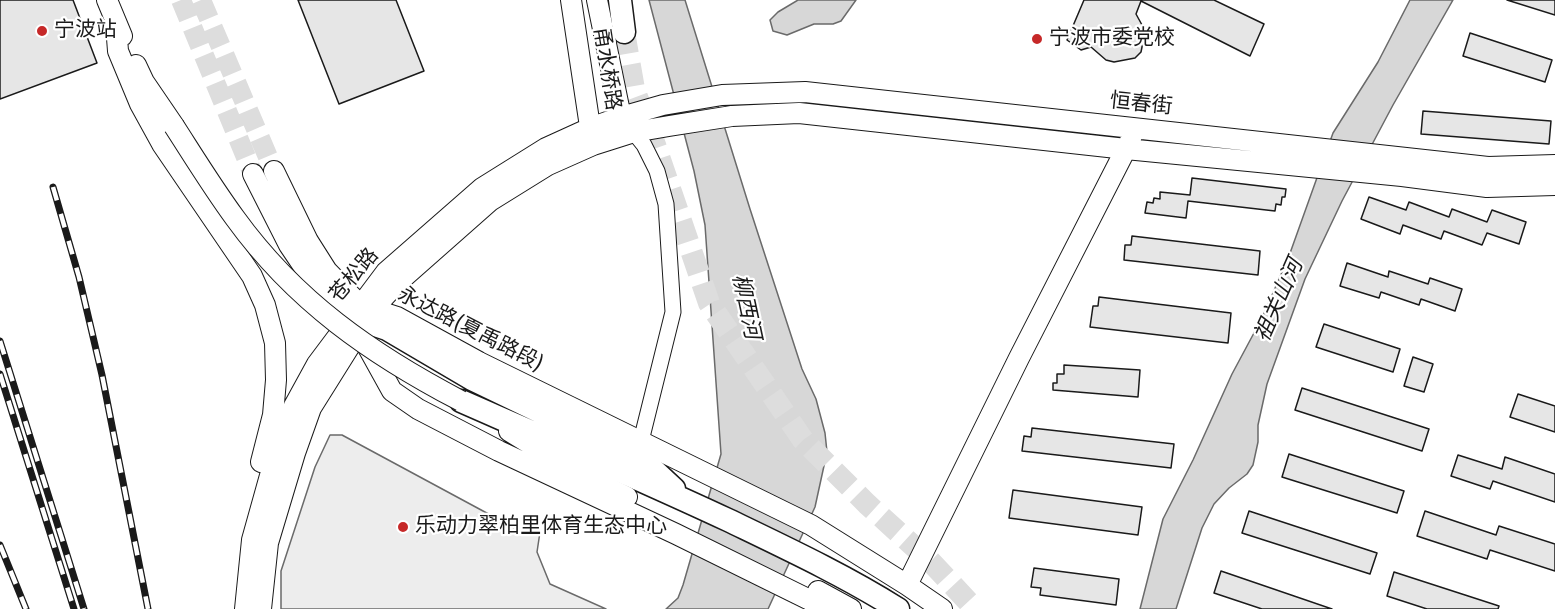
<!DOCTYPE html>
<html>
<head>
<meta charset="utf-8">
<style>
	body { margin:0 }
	canvas { display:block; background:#fff }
</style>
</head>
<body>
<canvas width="1555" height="609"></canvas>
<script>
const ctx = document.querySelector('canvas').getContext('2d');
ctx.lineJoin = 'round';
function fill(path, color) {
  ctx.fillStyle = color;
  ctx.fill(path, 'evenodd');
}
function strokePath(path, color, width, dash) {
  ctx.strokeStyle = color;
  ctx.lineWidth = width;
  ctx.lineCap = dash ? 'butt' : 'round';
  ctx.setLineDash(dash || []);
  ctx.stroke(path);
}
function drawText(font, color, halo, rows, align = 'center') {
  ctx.font = font + ' Jost,"Noto Sans SC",sans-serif';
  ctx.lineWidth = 4.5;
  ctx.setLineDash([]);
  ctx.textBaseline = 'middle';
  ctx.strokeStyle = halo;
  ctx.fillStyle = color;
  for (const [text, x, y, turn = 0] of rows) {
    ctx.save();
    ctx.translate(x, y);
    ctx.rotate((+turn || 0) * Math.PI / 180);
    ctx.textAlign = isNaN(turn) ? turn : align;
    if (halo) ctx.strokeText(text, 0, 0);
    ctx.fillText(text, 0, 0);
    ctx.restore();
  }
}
const green = new Path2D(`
	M330,435H342L522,532L527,521L540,532L537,552L550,584L606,609H281V571L315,467Z`);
fill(green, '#ededed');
strokePath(green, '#6a6a6a', 1.5);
const water = new Path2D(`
	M649,0H685L750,209L802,369L816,399L825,433L827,452L815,507L768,609H666L678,598L683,585L721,454L705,225L694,171Z
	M798,0H856L841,21L833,24H814L787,35L773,31L770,20L778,12Z
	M1410,0H1453L1393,105L1342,201L1305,279L1267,384L1258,425V442L1253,465L1247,474L1229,488L1214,504L1202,528L1176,609H1140L1163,519L1193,460L1232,374L1262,318L1289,256L1333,133L1378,62Z`);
fill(water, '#d7d7d7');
strokePath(water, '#6a6a6a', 1.5);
const building = new Path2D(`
	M0,0H73L97,63L0,99Z
	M298,0H396L424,71L339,104Z
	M1084,0H1214L1264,24L1250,56L1141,1L1136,14L1142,25L1144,37L1141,52L1135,58L1114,62L1106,60L1091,47L1081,50L1067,40Z
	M1507,0H1555V15Z
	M1470,33L1552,60L1545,82L1463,56Z
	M1423,111L1551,121L1549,144L1421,134Z
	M1192,178L1286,189L1285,197H1282L1281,205L1276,204L1275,211L1188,201L1186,218L1145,213L1147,202L1153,203L1154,198L1160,199V192L1190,195Z
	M1369,197L1406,210L1409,202L1449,217L1452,209L1487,222L1492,210L1526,222L1519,244L1487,233L1482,245L1444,231L1441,239L1403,225L1400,234L1361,219Z
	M1132,236L1260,251L1258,275L1124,260L1125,245H1131Z
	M1347,263L1388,277L1389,271L1428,284L1430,278L1462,289L1455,311L1421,299L1419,305L1381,292L1379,298L1340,286Z
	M1099,297L1231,313L1228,343L1090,327L1093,306H1098Z
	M1324,324L1400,349L1393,372L1316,347Z
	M1413,357L1433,364L1424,392L1404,386Z
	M1064,365L1140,370L1138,397L1053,390V383H1057V374H1064Z
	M1302,388L1429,429L1422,451L1295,410Z
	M1518,394L1555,406V432L1510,417Z
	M1032,428L1174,444L1171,468L1022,451L1024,436L1031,437Z
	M1289,454L1404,491L1397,513L1282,477Z
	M1458,455L1502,469L1505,457L1555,474V502L1493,481L1490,489L1451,476Z
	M1013,490L1142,507L1138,535L1009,518Z
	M1249,511L1377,553L1370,574L1242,533Z
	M1425,511L1496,535L1499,526L1555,544V571L1490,550L1487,559L1417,536Z
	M1034,568L1119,579L1116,605L1040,595L1041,588L1031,587Z
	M1221,571L1332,609H1262L1214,593Z
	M1394,572L1499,606L1498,609H1427L1387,596Z`);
fill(building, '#e6e6e6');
strokePath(building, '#1a1a1a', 1.5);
strokePath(new Path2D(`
	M181,0L253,174
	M201,0L274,171`), '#ddd', 20, [20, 10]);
strokePath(new Path2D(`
	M624,32L634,89L654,142L709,303L803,440L867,504L931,562L975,609`), '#ddd', 22, [22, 11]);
const minor = new Path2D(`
	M628,125L644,145L657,171L666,204L673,312L641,441`);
const major = new Path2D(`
	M107,0L122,36
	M571,0L592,140
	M597,0L621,117
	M116,25L118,51L140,104L162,144L252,276L265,305L275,343L276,380L273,415L261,462
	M136,65L144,82L174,126
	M274,171L308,241L327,271L360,305L397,317L479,362L811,525L907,585L942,609
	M253,174L289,245L316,285L351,317L392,391L418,409L499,451L676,534L828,609
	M509,431L571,469L627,497
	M907,585L1019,358L1131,139
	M818,591L851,609
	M245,609L252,540L278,447L294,406L317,364L386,272L482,188L546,148L590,128L621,117L663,105L722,95L805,92L1488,167L1555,165
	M261,609L268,543L295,453L311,408L373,309L396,284L490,201L548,165L593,145L634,132L669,126L732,116L799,113L1126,149L1402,176L1487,187L1555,185`);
const highway = new Path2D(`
	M620,0L624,32
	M351,317L387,329L472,379L645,462L674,489
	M461,401C550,440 640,479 728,520C786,548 844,575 898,609`);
strokePath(minor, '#1a1a1a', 17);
strokePath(major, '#1a1a1a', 22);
strokePath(highway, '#1a1a1a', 25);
strokePath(minor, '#fff', 15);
strokePath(major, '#fff', 20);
strokePath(highway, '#fff', 22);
const rail = new Path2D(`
	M53,187L79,277L102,375L148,609
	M0,341L84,609
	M0,374L74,609
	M0,545L26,609`);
strokePath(rail, '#1a1a1a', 7);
strokePath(rail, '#fff', 4.5, [14]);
const majorBridge = new Path2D(`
	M174,126C194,157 213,188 235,218C295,301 371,354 461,401`);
strokePath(majorBridge, '#1a1a1a', 22, []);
strokePath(majorBridge, '#fff', 20);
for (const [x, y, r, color] of [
	[42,31,6,"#c62828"],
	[1037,39,6,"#c62828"],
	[403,527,6,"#c62828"]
]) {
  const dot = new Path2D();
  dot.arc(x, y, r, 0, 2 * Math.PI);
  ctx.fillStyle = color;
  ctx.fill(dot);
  strokePath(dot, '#fff', 2);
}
drawText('21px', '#1a1a1a', '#fff', [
	["宁波站",54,31],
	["宁波市委党校",1049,39],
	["乐动力翠柏里体育生态中心",415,527]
], 'left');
drawText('21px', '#1a1a1a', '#fff', [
	["甬水桥路",606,69,81],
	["恒春街",1141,105,6],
	["苍松路",355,276,-50],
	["永达路(夏禹路段)",470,330,27]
]);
drawText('italic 22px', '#1a1a1a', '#fff', [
	["祖关山河",1280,301,-66],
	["柳西河",745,307,78]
]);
</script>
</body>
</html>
